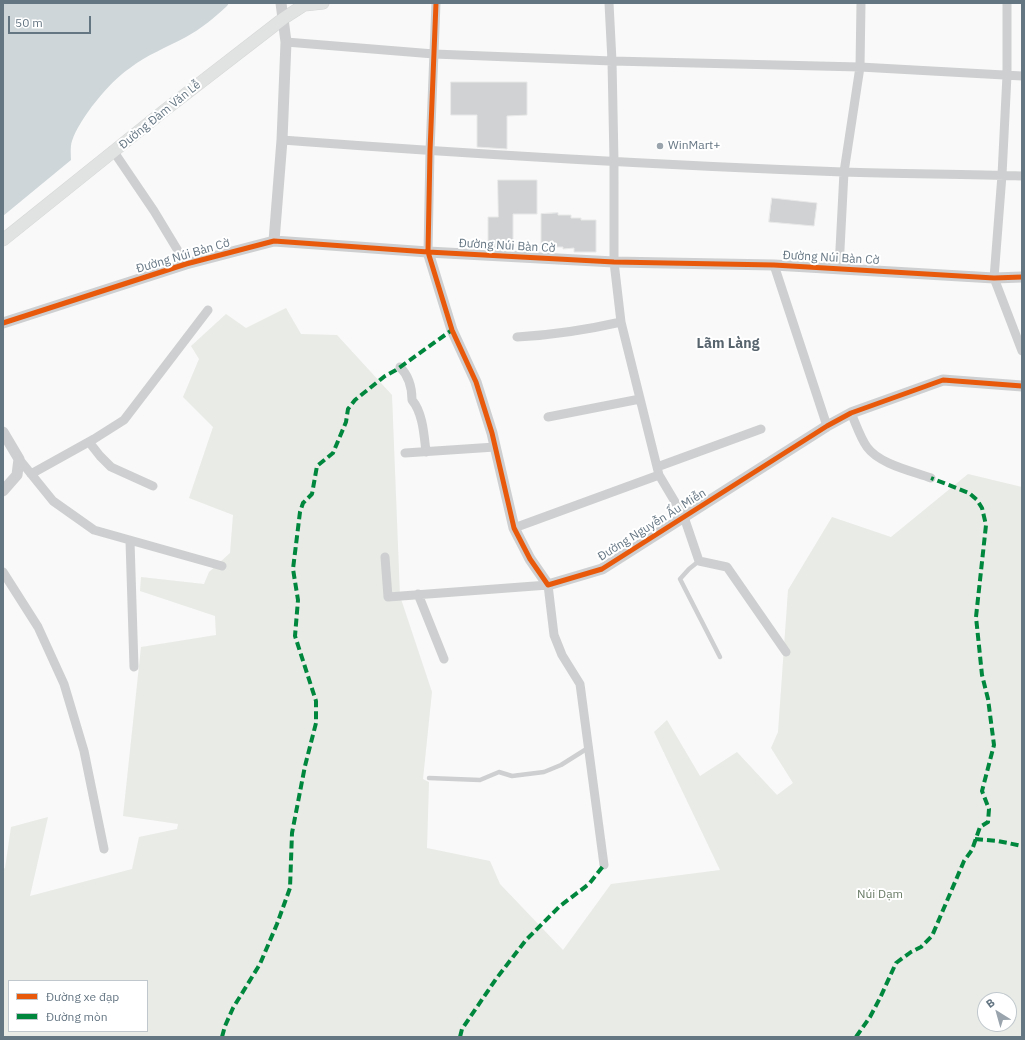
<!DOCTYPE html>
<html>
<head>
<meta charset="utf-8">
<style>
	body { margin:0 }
	#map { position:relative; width:1025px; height:1040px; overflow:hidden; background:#f9f9f9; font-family:"IBM Plex Sans",sans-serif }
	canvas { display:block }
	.frame { position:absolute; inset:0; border:4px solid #657683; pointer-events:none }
	.legend { position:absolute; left:8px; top:980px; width:140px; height:52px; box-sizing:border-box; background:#fff; border:1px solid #c1c8cd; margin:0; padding:5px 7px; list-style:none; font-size:12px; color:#657683 }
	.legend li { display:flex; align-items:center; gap:8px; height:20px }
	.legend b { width:20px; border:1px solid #c1c8cd }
	.north { position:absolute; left:977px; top:992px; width:40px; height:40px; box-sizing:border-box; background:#fff; border:1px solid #c1c8cd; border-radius:50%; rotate:323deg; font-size:11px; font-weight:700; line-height:16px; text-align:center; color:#657683 }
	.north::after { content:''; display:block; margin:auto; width:14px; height:18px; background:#99a4ac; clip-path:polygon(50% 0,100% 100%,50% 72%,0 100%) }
	.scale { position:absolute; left:8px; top:16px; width:83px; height:18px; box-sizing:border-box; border:2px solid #657683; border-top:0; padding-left:5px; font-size:12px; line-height:14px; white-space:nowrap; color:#657683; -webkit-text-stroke:3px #fff; paint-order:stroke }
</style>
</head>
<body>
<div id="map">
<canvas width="1025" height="1040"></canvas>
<div class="frame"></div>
<ul class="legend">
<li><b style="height:5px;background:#e8590c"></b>Đường xe đạp</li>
<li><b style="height:5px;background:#00873e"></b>Đường mòn</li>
</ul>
<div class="north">B</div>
<div class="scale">50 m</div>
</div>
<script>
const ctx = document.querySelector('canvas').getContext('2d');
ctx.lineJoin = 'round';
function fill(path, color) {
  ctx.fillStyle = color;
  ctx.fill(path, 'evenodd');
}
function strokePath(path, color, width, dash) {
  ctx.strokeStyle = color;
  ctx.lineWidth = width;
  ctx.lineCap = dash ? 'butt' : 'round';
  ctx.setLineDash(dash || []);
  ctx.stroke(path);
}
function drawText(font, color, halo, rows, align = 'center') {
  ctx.font = font + ' "IBM Plex Sans",sans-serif';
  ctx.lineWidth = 4;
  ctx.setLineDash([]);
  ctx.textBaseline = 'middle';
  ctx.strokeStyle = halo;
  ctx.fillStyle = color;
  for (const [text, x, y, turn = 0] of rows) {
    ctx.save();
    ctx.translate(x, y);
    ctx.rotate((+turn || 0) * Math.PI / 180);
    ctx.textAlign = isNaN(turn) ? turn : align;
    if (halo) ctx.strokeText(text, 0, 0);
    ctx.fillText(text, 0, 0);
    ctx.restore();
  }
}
fill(new Path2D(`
	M286,308L301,334L337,335L392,395L400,596L432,692L423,779L429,782L427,848L490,861L500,884L563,950L611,884L720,870L654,732L667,720L700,776L737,752L777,795L793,783L771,748L778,732L788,590L832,517L891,537L968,474L1022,487V1037H3V869L5,868L11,827L48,817L30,896L132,869L139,837L177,829L178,824L123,816L141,647L216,635L215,616L140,591L141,577L204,584L209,572L230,553L233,515L189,498L213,427L183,397L199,359L191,346L226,314L246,328ZM9,981H147V1031H9ZM985,1000H1009V1024H985Z`), '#e8ebe6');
fill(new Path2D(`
	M3,3H229L227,6C214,18 201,29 186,37C167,47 147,55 130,68C110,81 79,119 72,141C70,147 71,154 71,160L3,216Z`), '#ced6d9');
const building = new Path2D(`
	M451,82H527V115L507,116V149L477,147V115H451Z
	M498,180H537V214H513V250L488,248V217H498Z
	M772,198L817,203L814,226L769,222Z
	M558,213V215H571V218H581V220H596V252H574V248L563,249V247H541V214Z`);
fill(building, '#d0d2d3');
strokePath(building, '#e8e8e8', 1);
const secondary = new Path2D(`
	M3,240L165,110L284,18L304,5L323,3`);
strokePath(secondary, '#d5d6d7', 13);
strokePath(new Path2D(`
	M699,561L689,569L680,579L720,657
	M429,778L480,780L499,772L512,776L544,772L561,765L588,748`), '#cecfd0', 4.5);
strokePath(new Path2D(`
	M609,3L612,61L614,161V262L621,322L659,475L684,517L699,561L727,567L786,652
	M1007,3V75L1002,175L994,278L1022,351
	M286,42L434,54L612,61L860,67L1022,76
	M282,140C469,154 656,165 843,172C903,174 962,174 1022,176
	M114,152L154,211L186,264
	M428,252L430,151L436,3
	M774,265L827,426
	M839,268L844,172L860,67L861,3
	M517,337C553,335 586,330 621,322
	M400,367C409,376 412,386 412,400C423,413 424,435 426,452
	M851,413C856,424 860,437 867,447C879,464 912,471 931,478
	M548,417L640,399
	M89,442L100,456L111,467L153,486
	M405,453L495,447
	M19,459L53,501L94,530L222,566
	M657,467L761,429
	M31,474L94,439L124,420L208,310
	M514,528L659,475
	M130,541L134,667
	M385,557L388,597L548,585L554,635L562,655L580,684L604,865
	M3,572L38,627L64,684L84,751L104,849
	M418,594L444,659`), '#cecfd0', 9);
strokePath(new Path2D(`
	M274,241L282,140L286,42L281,3
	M428,252L452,330L476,382L492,433L514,528L530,559L548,585L602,569L827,426L851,413L943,380L1022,386
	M3,323L186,264L274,241L428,252L614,262L774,265L994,278L1022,277
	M3,432L19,459L17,475L3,491`), '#cecfd0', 11);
strokePath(secondary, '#e1e2e2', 12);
strokePath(new Path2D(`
	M975,839L998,841L1022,846
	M222,1037L225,1026L233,1008L260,964L277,924L290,888L292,833L305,766L316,723V701L295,636L298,600L293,569L300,512L303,503L312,494L317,466L333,453L346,422L348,409L355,400L385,376L396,370L452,330
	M460,1037L462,1029L496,979L526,940L560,906L589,884L604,865
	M856,1037L870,1017L880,998L896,963L911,952L921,947L932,936L964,861L972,850L980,827L988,822L989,809L982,791L994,745L988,699L982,675L976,617L986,525L982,508L977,500L969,493L931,478`), '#00873e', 4, [8, 4]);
strokePath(new Path2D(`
	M436,3L430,151L428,252L452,330L476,382L492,433L514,528L530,559L548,585L602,569L827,426L851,413L943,380L1022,386
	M3,323L186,264L274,241L428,252L614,262L774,265L994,278L1022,277`), '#e8590c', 5);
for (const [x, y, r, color] of [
	[660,146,4,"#99a4ac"]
]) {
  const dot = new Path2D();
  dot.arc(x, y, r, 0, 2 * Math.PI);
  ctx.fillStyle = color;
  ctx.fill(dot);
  strokePath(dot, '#fff', 1.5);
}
drawText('12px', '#657683', '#fff', [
	["Đường Đàm Văn Lễ",160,115,-39],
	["Đường Núi Bàn Cờ",507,246,3],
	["Đường Núi Bàn Cờ",183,256,-16],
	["Đường Núi Bàn Cờ",831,258,3],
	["Đường Nguyễn Ấu Miễn",652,525,-32]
]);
drawText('12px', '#657683', '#fff', [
	["WinMart+",668,146]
], 'left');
drawText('12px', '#687a64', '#fff', [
	["Núi Dạm",880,895]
]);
drawText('bold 14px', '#57646e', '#fff', [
	["Lãm Làng",728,344]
]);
</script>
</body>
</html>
